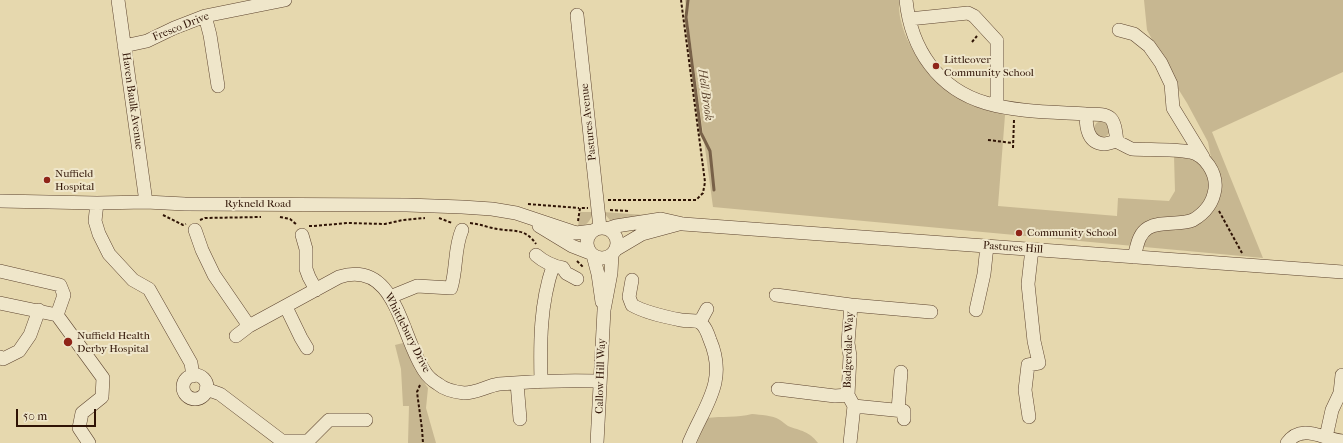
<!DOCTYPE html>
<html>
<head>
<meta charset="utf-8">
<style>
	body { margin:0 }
	#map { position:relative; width:1343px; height:443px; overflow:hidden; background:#e6d8ae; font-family:"IM FELL French Canon",serif }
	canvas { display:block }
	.scale { position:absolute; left:16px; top:409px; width:80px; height:18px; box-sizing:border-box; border:2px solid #2f1305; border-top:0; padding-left:5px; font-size:12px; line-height:14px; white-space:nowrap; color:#2f1305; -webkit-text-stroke:3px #efe6ca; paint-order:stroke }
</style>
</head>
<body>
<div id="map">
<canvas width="1343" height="443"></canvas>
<div class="scale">50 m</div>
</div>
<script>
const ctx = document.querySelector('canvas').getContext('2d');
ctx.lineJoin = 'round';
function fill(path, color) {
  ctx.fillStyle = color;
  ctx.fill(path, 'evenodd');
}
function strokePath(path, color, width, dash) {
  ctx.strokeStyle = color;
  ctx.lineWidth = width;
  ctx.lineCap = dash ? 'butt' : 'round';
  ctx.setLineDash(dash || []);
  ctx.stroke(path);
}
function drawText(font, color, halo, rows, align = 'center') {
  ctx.font = font + ' "IM FELL French Canon",serif';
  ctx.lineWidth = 4;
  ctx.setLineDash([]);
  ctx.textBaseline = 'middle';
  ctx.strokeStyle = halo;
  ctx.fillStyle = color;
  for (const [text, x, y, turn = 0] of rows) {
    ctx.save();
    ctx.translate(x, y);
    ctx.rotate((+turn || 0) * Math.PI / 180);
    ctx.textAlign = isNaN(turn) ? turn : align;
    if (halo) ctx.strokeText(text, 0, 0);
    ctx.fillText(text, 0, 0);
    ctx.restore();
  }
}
fill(new Path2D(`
	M685,0H899C899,7 899,15 901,21C908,53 938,89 967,103C978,109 993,111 1005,115L998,206L1117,216L1118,198L1169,201L1175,191L1174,156L1195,160L1213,168L1208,142L1187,103L1177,87L1147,30L1144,0H1343V72L1212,132L1263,258L713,207Z
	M1094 129a8 8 0 1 1 16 0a8 8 0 1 1-16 0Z
	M580,212H593C591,220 587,226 578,227Z
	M603,212L645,215L646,216L614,221L610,220Z
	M403,343L415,370L428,388L426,408L436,443H408L409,406H403L401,369L395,345Z
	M752,414C761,415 772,415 780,420C783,422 785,424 788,426C801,431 809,431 818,443H697L707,418C722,416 737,418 752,414Z`), '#c7b791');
strokePath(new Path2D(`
	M688,0L686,17L701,133L710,151L714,190`), '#786148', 3);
const minor = new Path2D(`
	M118,0L146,202
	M906,0C911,49 938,89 986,103C1016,112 1055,112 1086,114C1113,114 1114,116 1117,142
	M577,15L600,228
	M205,16L210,35L218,86
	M909,19L968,13L974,16L997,41V106
	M1119,30L1134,34L1149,46L1161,63L1171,84L1173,108L1203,157
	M124,46L147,41L174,28L205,16L285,0
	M1086,114C1086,128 1088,143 1104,144C1108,144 1113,141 1117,142C1121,143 1127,147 1132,149C1149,150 1173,149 1190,152C1205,155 1217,173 1215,189C1213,203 1205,213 1193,220C1179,226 1161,220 1148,228C1138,234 1137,247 1134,257
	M0,201L97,203L146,202L185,204L407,205L462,207L492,209L516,213L576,233L592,231
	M97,203L95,221L99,234L109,254L133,280L149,289L191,363L193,376
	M539,226L572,246L590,253
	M587 243a15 15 0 1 1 30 0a15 15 0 1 1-30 0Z
	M607,229L616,226L661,219L683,224L1343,272
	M195,230L202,250L214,275L249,326L236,336
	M302,235L306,249V269L309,277L316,290
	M615,250L642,234L679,224
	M536,255C544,262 552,266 563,268L566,273L577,279
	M593,255L598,274L602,302
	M0,271L60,285L64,295L57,315
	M632,280L629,297L632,305C646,313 665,317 681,320C687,321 694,320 699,322C705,325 708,334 710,340C728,382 704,406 689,443
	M776,295L851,305L931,312
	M390,297L417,286L451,288C457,269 454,248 462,230
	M0,303L57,315L103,378L102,397L82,413L79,428L89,443
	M286,307L301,338L307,348
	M976,310L984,274L987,246
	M700,322L707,309
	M249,326L339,277C397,258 401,339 425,372C428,377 433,381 438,384C445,390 455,392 464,393C476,393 487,386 499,384C533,381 566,380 600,381
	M0,357L3,359L19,351L30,335L39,310
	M183 387a12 12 0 1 1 24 0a12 12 0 1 1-24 0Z
	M541,382C540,342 540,304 553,266
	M517,383L520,419
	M206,389L220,394L282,441H308L329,420H366
	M778,389L835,396L848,395
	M854,406L904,411V419
	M898,410L901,372
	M1029,417L1025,390L1028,365L1039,363L1034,341L1028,284L1032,249
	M1326,437L1332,410L1340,393L1342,375
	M597,443L604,310L611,273L612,254
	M850,443L854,406L848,395L850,356L848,343L851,305
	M1287,443C1302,422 1324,440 1343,441`);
strokePath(minor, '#5d442f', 14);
strokePath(new Path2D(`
	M972,42L977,36
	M988,140L1013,143
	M1013,148L1014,120
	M608,200H696L703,193L705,182L681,0
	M528,204L579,208
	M610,210L629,211
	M1219,211L1242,253
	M163,215L183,225L186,224
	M280,217L290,219L297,225
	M439,218L452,223
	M200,220L205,218L261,217
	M578,221L580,208H588
	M470,223C480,224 489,228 498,229C515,232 525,228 536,244
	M309,226H313L348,223L385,224L403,220L425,218
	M577,261L584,268
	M420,385L417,392L422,429L423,443`), '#2f1305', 2, [3, 2]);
strokePath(minor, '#efe6ca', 13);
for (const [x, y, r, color] of [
	[936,66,4,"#8f2418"],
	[47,180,4,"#8f2418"],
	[1019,233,4,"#8f2418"],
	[68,342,5,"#8f2418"]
]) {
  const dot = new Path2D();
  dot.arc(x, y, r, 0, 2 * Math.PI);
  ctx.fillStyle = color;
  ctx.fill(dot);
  strokePath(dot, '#efe6ca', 1.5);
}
drawText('11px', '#2f1305', '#efe6ca', [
	["Fresco Drive",181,27,-22],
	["Haven Baulk Avenue",132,101,82],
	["Pastures Avenue",589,122,-96],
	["Rykneld Road",258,204],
	["Pastures Hill",1013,248,4],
	["Whittlebury Drive",407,333,63],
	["Badgerdale Way",849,350,-88],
	["Callow Hill Way",601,376,-88]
]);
drawText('11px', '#2f1305', '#efe6ca', [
	["Littleover",944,60],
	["Community School",944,73],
	["Nuffield",55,174],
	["Hospital",55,187],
	["Community School",1027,233],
	["Nuffield Health",77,336],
	["Derby Hospital",77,349]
], 'left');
drawText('italic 12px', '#5f4732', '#efe6ca', [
	["Hell Brook",705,95,82]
]);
</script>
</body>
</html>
